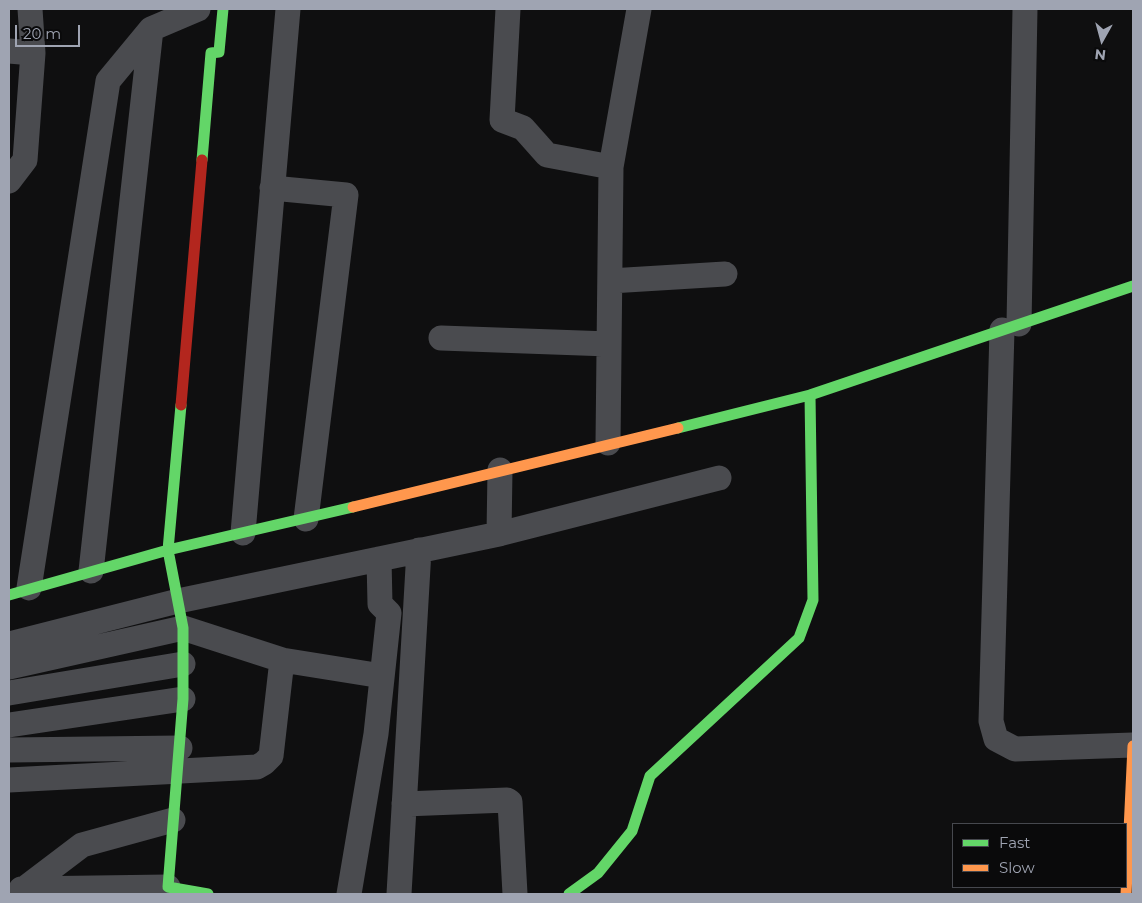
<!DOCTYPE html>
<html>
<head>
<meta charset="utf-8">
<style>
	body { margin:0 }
	#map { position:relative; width:1142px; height:903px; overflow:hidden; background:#0f0f10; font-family:Montserrat,sans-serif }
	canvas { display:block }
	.frame { position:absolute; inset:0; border:10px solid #9fa4b2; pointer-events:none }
	.legend { position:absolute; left:952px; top:823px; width:175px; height:65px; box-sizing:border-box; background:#0a0a0b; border:1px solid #46484e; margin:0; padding:6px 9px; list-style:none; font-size:15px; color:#9fa4b2 }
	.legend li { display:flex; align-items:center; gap:10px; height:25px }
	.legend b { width:25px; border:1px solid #46484e }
	.north { position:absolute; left:1077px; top:15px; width:50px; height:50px; -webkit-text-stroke:4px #0a0a0b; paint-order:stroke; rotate:187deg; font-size:14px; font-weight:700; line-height:20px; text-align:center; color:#9fa4b2 }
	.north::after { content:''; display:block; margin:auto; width:18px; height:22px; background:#9fa4b2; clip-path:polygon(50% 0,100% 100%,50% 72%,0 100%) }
	.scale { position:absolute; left:15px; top:25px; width:65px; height:22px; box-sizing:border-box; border:2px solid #9fa4b2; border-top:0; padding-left:6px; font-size:15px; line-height:18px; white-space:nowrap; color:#9fa4b2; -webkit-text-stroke:4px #0a0a0b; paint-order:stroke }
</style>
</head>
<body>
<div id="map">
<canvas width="1142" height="903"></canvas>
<div class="frame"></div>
<ul class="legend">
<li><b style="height:6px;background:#63d668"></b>Fast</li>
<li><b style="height:6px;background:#ff974d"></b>Slow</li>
</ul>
<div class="north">N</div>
<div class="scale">20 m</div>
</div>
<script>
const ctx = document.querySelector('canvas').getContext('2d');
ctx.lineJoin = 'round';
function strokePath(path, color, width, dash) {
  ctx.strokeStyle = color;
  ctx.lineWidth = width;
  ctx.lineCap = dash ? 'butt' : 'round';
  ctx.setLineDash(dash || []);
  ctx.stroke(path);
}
strokePath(new Path2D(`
	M508,9L502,120L523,128L547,155L611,167
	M9,51L33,53
	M9,181L25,160L33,53L30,9
	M272,188L346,195L306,519
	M610,281L725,274
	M1019,324L1025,9
	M1002,330L991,721L996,739L1015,749L1133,745
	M441,338L609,344
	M608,443L611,167L639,9
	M243,533L288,9
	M499,534L500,470
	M91,571L151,29
	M29,588L108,81L151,29L198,9
	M9,644L178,601L499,534L719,478
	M9,667L183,628L282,660L382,676
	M9,693L183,664
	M9,725L183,699
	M9,750L180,748
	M9,780L257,767L264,763L271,756L282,660
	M404,804L507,800L510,802L515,894
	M21,889L168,887
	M24,889L82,845L173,820
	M349,894L376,734L389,613L380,604L379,559
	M399,894L419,550`), '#4a4b4f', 25);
strokePath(new Path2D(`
	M202,160L211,53L219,52L223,9
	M181,405L168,550L183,628V699L168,887L208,894
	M678,428L810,395L1133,286
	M9,595L168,550L353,507
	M569,894L598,873L632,831L650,776L799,638L813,600L810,395`), '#63d668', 11);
strokePath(new Path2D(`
	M353,507L678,428
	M1126,894L1133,746`), '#ff974d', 11);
strokePath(new Path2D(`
	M181,405L202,160`), '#b3261e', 11);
</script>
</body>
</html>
